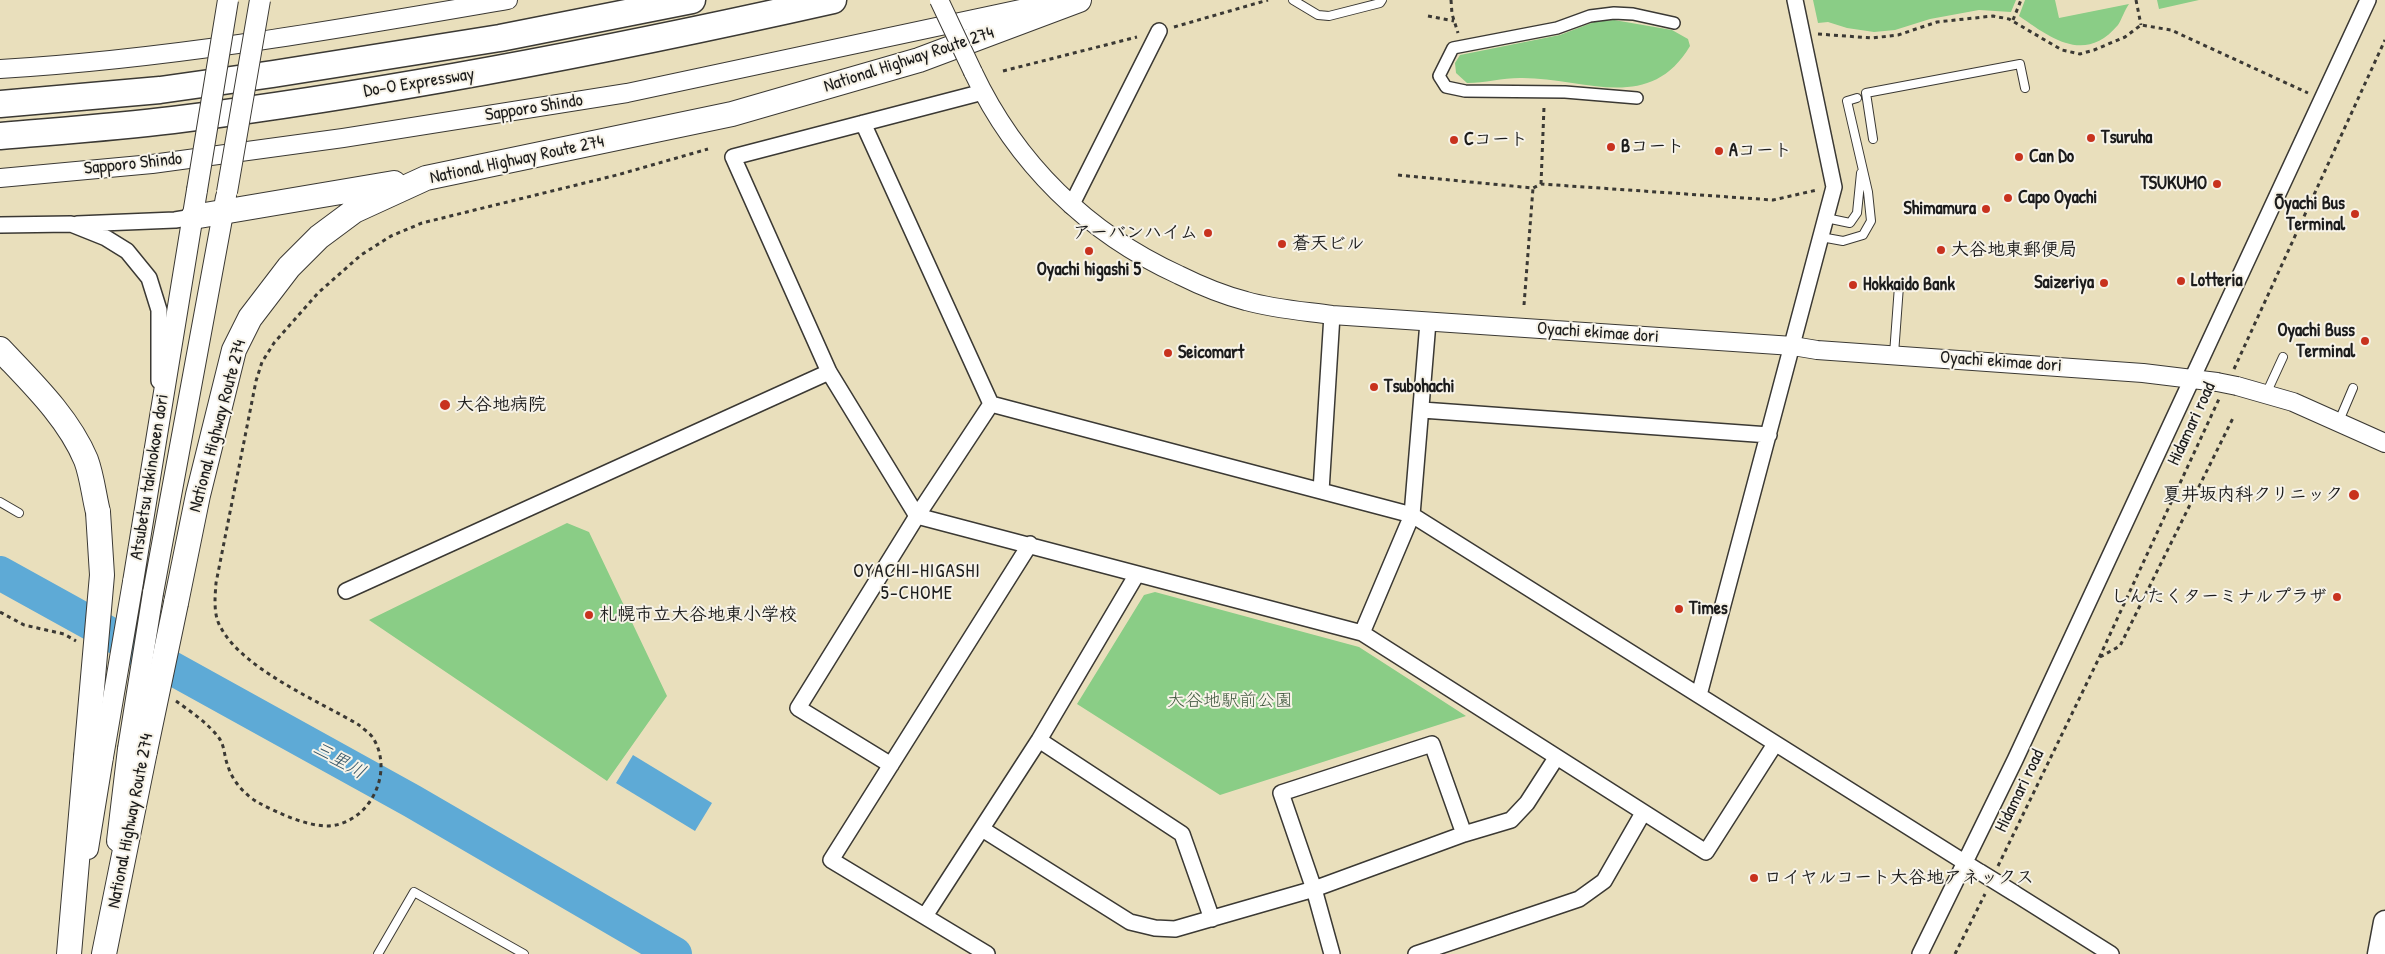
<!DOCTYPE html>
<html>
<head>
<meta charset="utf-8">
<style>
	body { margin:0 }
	canvas { display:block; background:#e9dfbc }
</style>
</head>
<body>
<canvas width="2385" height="954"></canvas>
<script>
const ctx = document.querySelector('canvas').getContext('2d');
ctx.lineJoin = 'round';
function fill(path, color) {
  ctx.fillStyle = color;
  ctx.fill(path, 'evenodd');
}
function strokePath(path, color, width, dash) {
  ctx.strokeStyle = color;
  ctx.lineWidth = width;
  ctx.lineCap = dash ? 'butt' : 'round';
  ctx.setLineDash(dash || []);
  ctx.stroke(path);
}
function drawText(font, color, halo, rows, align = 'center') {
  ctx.font = font + ' "Patrick Hand","Klee One",sans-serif';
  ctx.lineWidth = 4;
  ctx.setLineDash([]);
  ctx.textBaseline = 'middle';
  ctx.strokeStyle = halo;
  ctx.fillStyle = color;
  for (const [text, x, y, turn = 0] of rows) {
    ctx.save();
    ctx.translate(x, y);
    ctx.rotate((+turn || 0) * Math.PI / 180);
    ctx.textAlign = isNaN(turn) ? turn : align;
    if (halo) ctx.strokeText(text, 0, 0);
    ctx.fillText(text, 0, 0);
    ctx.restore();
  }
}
fill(new Path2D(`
	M1813,0H2016L2011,12L1979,10L1930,19L1895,30L1874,32L1847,28L1828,22L1818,23Z
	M2025,0H2055L2059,18L2129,4C2124,11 2122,19 2118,25C2085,64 2052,39 2019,16Z
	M2157,0H2199L2159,9Z
	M1614,20L1672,30L1688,39L1690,46C1649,115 1583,77 1520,78C1502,78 1485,83 1467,83L1456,73L1455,63L1460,55L1560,35L1594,22Z
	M567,523L589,532L667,696L607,781L369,620Z
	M1155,592L1359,647L1466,716L1220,795L1077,704L1144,595Z`), '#8acd86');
fill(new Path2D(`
	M633,755L712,803L695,831L616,783Z`), '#5eaad6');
strokePath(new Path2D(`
	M0,573L412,801L675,954`), '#5eaad6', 34);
const service = new Path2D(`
	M1293,0L1318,15L1329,16L1380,3L1382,0
	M1873,139L1866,93L2020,64L2025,88
	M1826,218L1850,223L1857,213L1861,173
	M1821,237L1843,241L1863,235L1871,221L1868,192L1847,101L1857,98
	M1894,354L1899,286
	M2266,394L2283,357
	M2339,421L2353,388
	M0,502L19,513
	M378,954L414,892L524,954`);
const pedestrian = new Path2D(`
	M1637,98L1565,92L1465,91L1446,87L1439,76L1453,48L1557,28L1590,16L1614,13L1633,14L1674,23`);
const minor = new Path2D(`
	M983,92L733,157L829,372L917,516L1362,633L1706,852L1775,744
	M863,123L991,404L1412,515L1980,872
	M1071,206L1159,31
	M77,224L175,220L193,217
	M0,225L71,224L106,238L127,251L149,278L159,310V381
	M1422,410L1769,435
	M1321,491L1332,315
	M346,591L829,372
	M1362,633L1412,515L1428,322
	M1699,695L1834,187L1795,0
	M1039,740L1182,834L1212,919
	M891,765L798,708L917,516L991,404
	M982,829L1130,922L1155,928L1175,929L1314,889L1464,834L1511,820L1527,803L1556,758
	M2014,893L2111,954
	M925,916L1039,740L1137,574
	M987,954L831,860L1030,544
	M1332,954L1314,889L1281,793L1432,744L1464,834
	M1416,954L1579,899L1604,881L1643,813
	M1920,954L2015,760L2368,0`);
const tertiary = new Path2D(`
	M0,69C171,59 339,29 508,0
	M973,72C1016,163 1087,233 1179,275C1201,286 1223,295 1246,301C1274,309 1303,311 1332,315L1793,346L1817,350L2143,373L2217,382
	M0,178L152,164L343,138L627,93L1044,4
	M2237,386L2293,402L2385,443`);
const secondary = new Path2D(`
	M133,582L197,190
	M153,593L226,197
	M117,841L128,749
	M88,849L103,757`);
const primary = new Path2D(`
	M2379,954L2385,922`);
const trunk = new Path2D(`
	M193,217L394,183
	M0,349C31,382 68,417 86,460C92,476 94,496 98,512
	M176,603L198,495L234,350L250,318L289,267L319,237L354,211L426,178L732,114L919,60L1079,0
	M69,954L86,757
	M104,954L145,751`);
const motorway = new Path2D(`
	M0,104L160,90L273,74L500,38L692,0
	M0,136C58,131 116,127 173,120C395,92 615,49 833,0`);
strokePath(service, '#3b3934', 10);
strokePath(pedestrian, '#3b3934', 14);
strokePath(minor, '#3b3934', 18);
strokePath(tertiary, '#3b3934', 20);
strokePath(secondary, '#3b3934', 22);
strokePath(primary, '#3b3934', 25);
strokePath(trunk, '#3b3934', 26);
strokePath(motorway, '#3b3934', 29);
strokePath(new Path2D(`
	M1451,0L1452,14L1458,33
	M2136,0L2141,25
	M1428,16L1454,21
	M2013,20L2021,0
	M1174,27L1268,0
	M1818,34L1872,38L1898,35L1937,22L1993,16L2009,19L2062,50L2080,54L2094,50L2125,37L2141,25L2171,30L2308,93
	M1003,71L1137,37
	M1398,175L1533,188L1541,184L1773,200L1817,190
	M1541,184L1544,107
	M1524,305L1533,188
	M2234,369L2385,40
	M0,612L24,625L64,634L76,641
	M2100,657L2120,646L2234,416
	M176,701C190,711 209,724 219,738C225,746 224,757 228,766C232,781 246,796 259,803C278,813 306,826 328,826C369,824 395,773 373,738C370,733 363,729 359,725C319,701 244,670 221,628C213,615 215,597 216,583L256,381L262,362L274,343L318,293L361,255L391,236L422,223L617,175L708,149
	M1998,866L2099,658L2219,399
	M1955,954L1985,894`), '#3b3934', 3, [4, 4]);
strokePath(service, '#fff', 8);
strokePath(pedestrian, '#fff', 11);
strokePath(minor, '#fff', 15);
strokePath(tertiary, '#fff', 18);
strokePath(secondary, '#fff', 20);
strokePath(primary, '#fff', 22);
strokePath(trunk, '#fff', 24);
strokePath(motorway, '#fff', 26);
const minorBridge = new Path2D(`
	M1980,872L2014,893`);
const tertiaryBridge = new Path2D(`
	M939,0L973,72
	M2217,382L2237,386`);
const secondaryBridge = new Path2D(`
	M197,190L228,0
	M227,192L260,0
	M128,749L153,593
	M103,757L133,582`);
const trunkBridge = new Path2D(`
	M145,751L176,603
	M86,757L102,575L98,512`);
strokePath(minorBridge, '#3b3934', 18, []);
strokePath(tertiaryBridge, '#3b3934', 20, []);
strokePath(secondaryBridge, '#3b3934', 22, []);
strokePath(trunkBridge, '#3b3934', 26, []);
strokePath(minorBridge, '#fff', 15);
strokePath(tertiaryBridge, '#fff', 18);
strokePath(secondaryBridge, '#fff', 20);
strokePath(trunkBridge, '#fff', 24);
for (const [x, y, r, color] of [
	[2091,138,5,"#c8321e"],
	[1454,140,5,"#c8321e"],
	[1611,147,5,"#c8321e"],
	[1719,151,5,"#c8321e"],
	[2019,157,5,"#c8321e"],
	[2217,184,5,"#c8321e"],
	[2008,198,5,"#c8321e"],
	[1986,209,5,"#c8321e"],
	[2355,214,5,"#c8321e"],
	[1208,233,5,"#c8321e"],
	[1282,244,5,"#c8321e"],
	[1941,250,5,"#c8321e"],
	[1089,251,5,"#c8321e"],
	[2181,281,5,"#c8321e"],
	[2104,283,5,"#c8321e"],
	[1853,285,5,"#c8321e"],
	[2365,341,5,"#c8321e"],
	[1168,353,5,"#c8321e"],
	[1374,387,5,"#c8321e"],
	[445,405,6,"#c8321e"],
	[2354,495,6,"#c8321e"],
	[2337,597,5,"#c8321e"],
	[1679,609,5,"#c8321e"],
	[589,615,5,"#c8321e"],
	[1754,878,5,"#c8321e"]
]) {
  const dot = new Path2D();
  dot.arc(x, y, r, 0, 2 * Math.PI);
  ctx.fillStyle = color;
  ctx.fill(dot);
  strokePath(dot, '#f7f3e8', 2);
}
drawText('18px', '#1c1c1c', '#f7f3e8', [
	["National Highway Route 274",909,60,-18],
	["Do-O Expressway",419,83,-9],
	["Sapporo Shindo",534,108,-9],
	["National Highway Route 274",517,160,-12],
	["Sapporo Shindo",133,164,-6],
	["Oyachi ekimae dori",1598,333,4],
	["Oyachi ekimae dori",2001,362,4],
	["Hidamari road",2192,424,-65],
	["National Highway Route 274",218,426,-75],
	["Atsubetsu takinokoen dori",150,477,-81],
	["Hidamari road",2020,791,-64],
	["National Highway Route 274",131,821,-79]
]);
drawText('bold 18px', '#1c1c1c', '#f7f3e8', [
	["Tsuruha",2101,138],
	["Cコート",1464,140],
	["Bコート",1621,147],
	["Aコート",1729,151],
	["Can Do",2029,157],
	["TSUKUMO",2207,184,"right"],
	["Capo Oyachi",2018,198],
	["Ōyachi Bus",2345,204,"right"],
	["Terminal",2345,225,"right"],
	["Shimamura",1976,209,"right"],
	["アーバンハイム",1198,233,"right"],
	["蒼天ビル",1292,244],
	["大谷地東郵便局",1951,250],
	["Oyachi higashi 5",1089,270,"center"],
	["Lotteria",2191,281],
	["Saizeriya",2094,283,"right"],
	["Hokkaido Bank",1863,285],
	["Oyachi Buss",2355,331,"right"],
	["Terminal",2355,352,"right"],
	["Seicomart",1178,353],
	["Tsubohachi",1384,387],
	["大谷地病院",456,405],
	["夏井坂内科クリニック",2343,495,"right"],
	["しんたくターミナルプラザ",2327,597,"right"],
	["Times",1689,609],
	["札幌市立大谷地東小学校",599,615],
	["ロイヤルコート大谷地アネックス",1764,878]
], 'left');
drawText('18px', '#425a41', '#f7f3e8', [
	["大谷地駅前公園",1230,701]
]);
ctx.letterSpacing = '1px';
drawText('19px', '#1c1c1c', '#f7f3e8', [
	["OYACHI-HIGASHI",917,572],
	["5-CHOME",917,594]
]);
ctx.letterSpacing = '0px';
drawText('italic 19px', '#365566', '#f7f3e8', [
	["三里川",339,761,29]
]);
</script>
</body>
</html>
